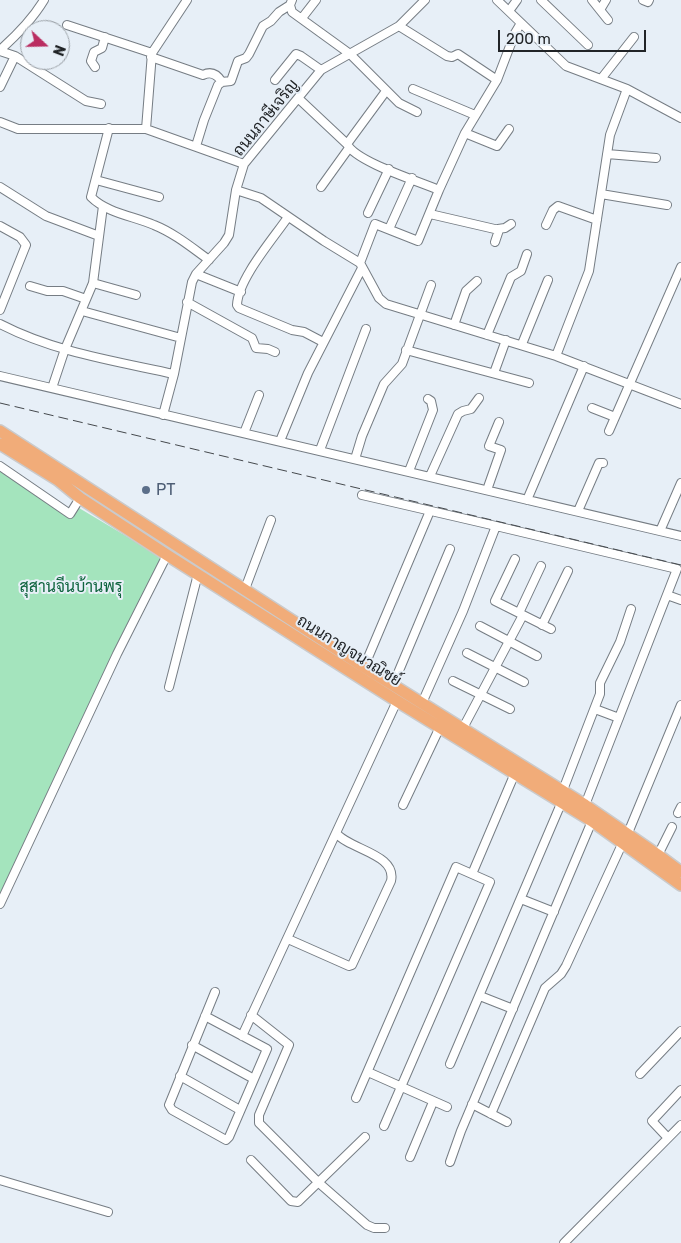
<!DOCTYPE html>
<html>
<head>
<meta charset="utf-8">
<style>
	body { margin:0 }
	#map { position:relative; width:681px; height:1243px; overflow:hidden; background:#e7eff7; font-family:Rubik,sans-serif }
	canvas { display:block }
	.north { position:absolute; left:20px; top:20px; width:50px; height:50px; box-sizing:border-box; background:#e7eff7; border:1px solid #989ea4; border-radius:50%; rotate:111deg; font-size:14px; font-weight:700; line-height:20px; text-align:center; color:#212427 }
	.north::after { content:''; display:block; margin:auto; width:18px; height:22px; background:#ba2d61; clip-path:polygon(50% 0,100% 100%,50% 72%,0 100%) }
	.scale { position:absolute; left:498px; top:30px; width:148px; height:22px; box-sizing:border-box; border:2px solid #212427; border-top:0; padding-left:6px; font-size:15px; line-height:18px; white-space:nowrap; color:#212427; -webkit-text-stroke:4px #e7eff7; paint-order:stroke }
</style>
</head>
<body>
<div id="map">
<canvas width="681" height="1243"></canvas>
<div class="north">N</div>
<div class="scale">200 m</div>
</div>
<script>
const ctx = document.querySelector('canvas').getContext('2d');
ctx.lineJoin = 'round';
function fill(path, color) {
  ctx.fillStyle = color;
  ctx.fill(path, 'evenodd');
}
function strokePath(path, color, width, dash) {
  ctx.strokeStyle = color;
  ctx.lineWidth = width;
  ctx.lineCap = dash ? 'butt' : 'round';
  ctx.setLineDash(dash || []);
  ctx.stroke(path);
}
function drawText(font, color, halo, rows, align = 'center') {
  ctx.font = font + ' Rubik,Sarabun,sans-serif';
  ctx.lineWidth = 4;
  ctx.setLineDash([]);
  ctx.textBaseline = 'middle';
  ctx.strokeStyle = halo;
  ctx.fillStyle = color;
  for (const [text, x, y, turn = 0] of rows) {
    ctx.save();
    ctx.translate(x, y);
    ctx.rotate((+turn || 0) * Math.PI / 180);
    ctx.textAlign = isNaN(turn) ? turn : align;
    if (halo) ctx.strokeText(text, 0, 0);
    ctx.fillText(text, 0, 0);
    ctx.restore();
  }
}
fill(new Path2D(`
	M0,469L72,517L79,508L163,558L0,899Z`), '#a4e4bd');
const minor = new Path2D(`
	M292,0L290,5L292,12L350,54L399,103L417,112
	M497,0L566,66L627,89L681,118
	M541,0L588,45
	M592,0L608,20
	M643,0L648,2L649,0
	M600,10L606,0
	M509,11L517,0
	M302,18L316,0
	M67,25L152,53
	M399,26L447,56L452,57L458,54L497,80
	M0,50C17,35 32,20 44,0
	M0,51L15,56L86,101L101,104
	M151,57L203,75C211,71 217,74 222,82
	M95,67L91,61L94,52L102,48L105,37
	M601,79L634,37
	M275,80L296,54L301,56L321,70
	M0,87L15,56
	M413,89L475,115
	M298,98L347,144C356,162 418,181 439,190
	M0,122L18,129H146L244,164
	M109,128L91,197C107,213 133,216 154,225C174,233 191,247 209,260
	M146,129L152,53L187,0
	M465,133L497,146L509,129
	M347,144L386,91
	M196,146L204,120L218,85L222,82L231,81L238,61L246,58L249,54L263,26L271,21L279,12L290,5
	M607,154L656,158
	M96,180L159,197
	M0,187L46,216L99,236
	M321,187L349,148
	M236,190L261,198L324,241L360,263L379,298L386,304L556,356L681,404
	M601,194L667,205
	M368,213L389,169
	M430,214L499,230L495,242
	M288,217C273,239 238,279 237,305L239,308L292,330L304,332L323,342
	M546,225L553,210L558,206L597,220
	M0,226L20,237L26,245L0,310
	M389,229L412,178
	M498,229L505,228L511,224
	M360,263L375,224L418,241L439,190L465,133L497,80L515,33L521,23
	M196,274L241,292
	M93,283L136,295
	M30,286L47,291H63L86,299
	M187,302L252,338L256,348L268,349L275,352
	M82,311L181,338
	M0,324C54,352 115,361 174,374
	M454,325L466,291L477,281
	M487,335L511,277L521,271L527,254
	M522,344L548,280
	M406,350L529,383
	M556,356L589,271L610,135L627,89
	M494,373L506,340
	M0,376L681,536
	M52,388L65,349L93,283L103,206
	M592,408L615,417
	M163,415L174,374L192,282L196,274L224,243L229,235L236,190L244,164L298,98L321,70L399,26L425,0
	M609,431L681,267
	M244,433L259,395
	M280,441L308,373L362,268
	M320,450L366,329
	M355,459L362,436L384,384L402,364L431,285
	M0,466L70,514L80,498
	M409,471L433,410L431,401L428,399
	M430,476L458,414L463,411L471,409L479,398
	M487,490L501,450L489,446L499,422
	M362,495L496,526L463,611L422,703
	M527,500L584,366
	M578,511L599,463H603
	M496,526L677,569L585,805
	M660,531L681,483
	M515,559L495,601L551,629
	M245,589L271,520
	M667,595L681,600
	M519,613L541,566
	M542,625L568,571
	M480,626L537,656
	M467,653L524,682
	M364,667L430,511
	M453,681L510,709
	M393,685L450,549
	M169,687L198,574
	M595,709L619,718
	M463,728L523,615
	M563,790L600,694V683L620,642L631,609
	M403,805L440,727
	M678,813L681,807
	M628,833L681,705
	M658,855L672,827
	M472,874L515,773
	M521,899L554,912
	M0,904L117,654L167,555
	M288,939L349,966L352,965L391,881C397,854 350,850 336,833
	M480,996L513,1009
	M251,1015L289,1045L259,1115V1123L319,1183L367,1225L374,1228H385
	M205,1016L267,1049L229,1137L226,1140L172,1110L169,1105L215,992
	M242,1036L397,701
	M192,1045L254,1079
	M450,1064L563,799
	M368,1072L447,1107
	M640,1074L681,1031
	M180,1076L240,1110
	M356,1098L456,867L490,882L384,1126
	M472,1104L507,1122
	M491,1114L545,988L561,974L566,966L623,842
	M668,1138L652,1121L681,1090
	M410,1157L433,1102
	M251,1160L291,1201L298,1202L365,1137
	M450,1162L461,1131L592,821
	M0,1180L108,1212
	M564,1243L681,1125`);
const highway = new Path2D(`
	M0,431L364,667L585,805L658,855L681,872
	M0,444L58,480L80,498L167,555L397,701L592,821L681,885`);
strokePath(minor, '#767d84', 10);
strokePath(highway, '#cacacb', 14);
strokePath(minor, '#fff', 8);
strokePath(highway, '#f1ac79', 11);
strokePath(new Path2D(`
	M0,403L681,565`), '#44484c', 1, [10, 5]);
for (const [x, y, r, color] of [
	[146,490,5,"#5c6f8a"]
]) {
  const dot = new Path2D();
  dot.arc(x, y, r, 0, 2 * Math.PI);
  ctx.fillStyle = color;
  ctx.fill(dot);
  strokePath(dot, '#e7eff7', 2);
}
drawText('16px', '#212427', '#e7eff7', [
	["ถนนภาษีเจริญ",266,118,-51],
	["ถนนกาญจนวณิชย์",349,651,32]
]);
drawText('16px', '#4e5e75', '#e7eff7', [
	["PT",156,490]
], 'left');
drawText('16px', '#0f643e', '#e7eff7', [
	["สุสานจีนบ้านพรุ",71,587]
]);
</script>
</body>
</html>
